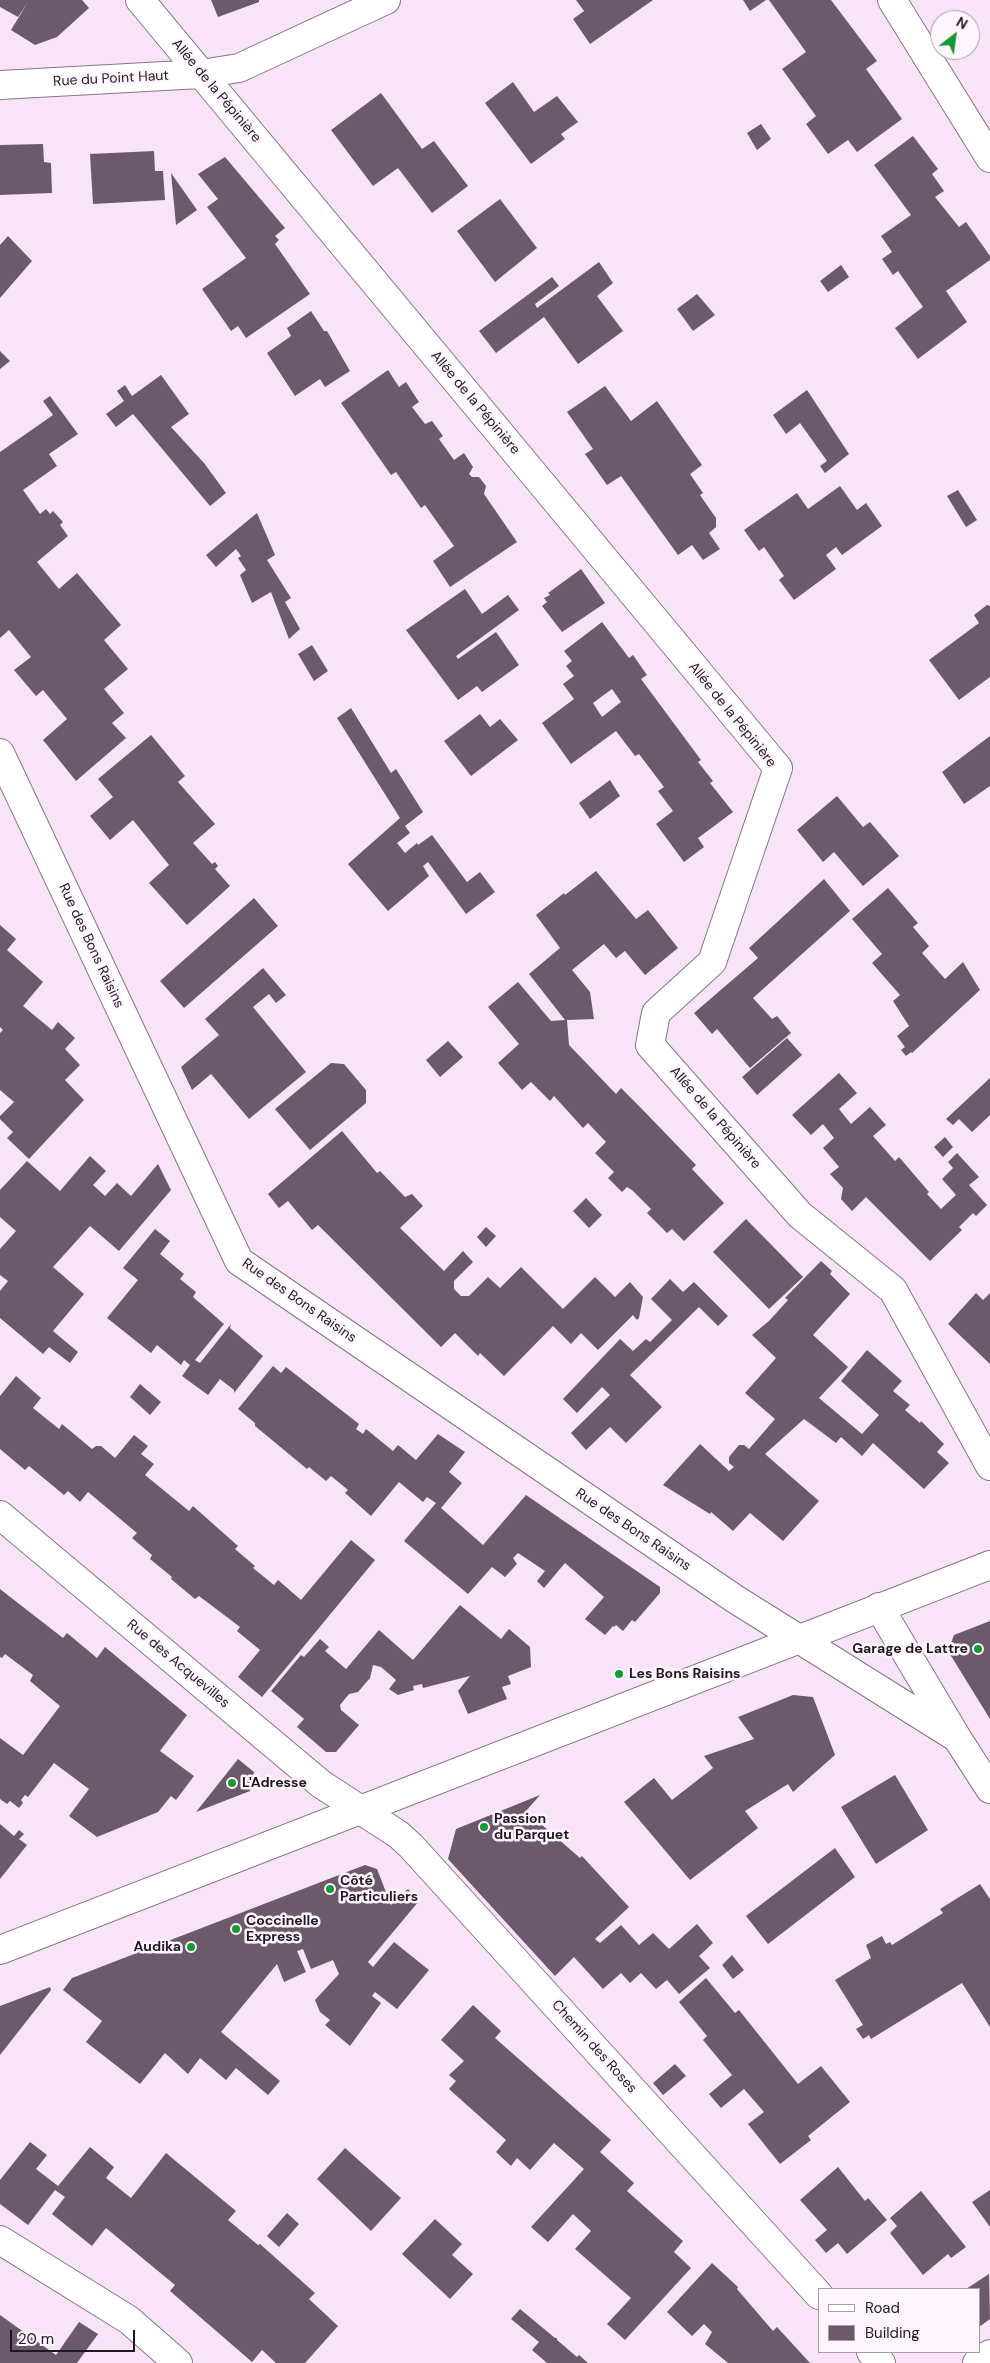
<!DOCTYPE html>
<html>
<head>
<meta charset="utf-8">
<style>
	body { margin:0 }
	#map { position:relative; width:990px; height:2363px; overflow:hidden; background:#f8e3f9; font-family:"DM Sans",sans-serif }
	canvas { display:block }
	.legend { position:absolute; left:818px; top:2288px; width:162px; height:65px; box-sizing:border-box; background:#fef5fe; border:1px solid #a59da5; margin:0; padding:6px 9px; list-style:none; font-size:15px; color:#201820 }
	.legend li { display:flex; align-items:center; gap:10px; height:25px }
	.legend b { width:25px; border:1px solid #a59da5 }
	.north { position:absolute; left:930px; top:10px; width:50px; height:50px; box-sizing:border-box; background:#fef5fe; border:1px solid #a59da5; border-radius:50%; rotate:30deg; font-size:14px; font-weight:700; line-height:20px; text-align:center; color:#201820 }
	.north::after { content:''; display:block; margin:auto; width:18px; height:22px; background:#159a2f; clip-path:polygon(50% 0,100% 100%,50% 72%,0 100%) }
	.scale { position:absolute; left:10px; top:2330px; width:125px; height:22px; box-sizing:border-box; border:2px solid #201820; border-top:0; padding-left:6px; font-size:15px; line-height:18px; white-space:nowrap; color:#201820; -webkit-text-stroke:4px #fef5fe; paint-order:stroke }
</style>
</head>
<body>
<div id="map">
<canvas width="990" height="2363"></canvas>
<ul class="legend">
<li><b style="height:6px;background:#fff"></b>Road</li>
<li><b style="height:14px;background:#6c5a6c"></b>Building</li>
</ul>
<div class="north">N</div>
<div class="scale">20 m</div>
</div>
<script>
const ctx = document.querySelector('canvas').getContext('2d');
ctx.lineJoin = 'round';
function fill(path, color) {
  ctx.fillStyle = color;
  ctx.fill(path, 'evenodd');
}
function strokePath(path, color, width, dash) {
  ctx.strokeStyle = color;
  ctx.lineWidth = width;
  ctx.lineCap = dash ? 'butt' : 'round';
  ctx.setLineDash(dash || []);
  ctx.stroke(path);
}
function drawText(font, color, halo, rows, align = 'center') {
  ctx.font = font + ' "DM Sans",sans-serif';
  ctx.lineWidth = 5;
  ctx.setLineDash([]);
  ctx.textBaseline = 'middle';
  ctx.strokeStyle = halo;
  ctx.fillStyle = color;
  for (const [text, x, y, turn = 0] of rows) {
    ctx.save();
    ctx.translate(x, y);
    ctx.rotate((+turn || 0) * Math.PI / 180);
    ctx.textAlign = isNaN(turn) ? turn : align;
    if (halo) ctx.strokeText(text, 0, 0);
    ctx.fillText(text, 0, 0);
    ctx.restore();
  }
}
fill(new Path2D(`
	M0,0H82L89,8L57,37L35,45L11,30L28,2L18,17L0,7Z
	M211,0H259V2L218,17Z
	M576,0H653L590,44L573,19L584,11Z
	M743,0H766L750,11Z
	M769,0H831L877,61L866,69L902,119L857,152L848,140L828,154L806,124L816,116L782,69L806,52Z
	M513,82L534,112L557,96L578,122L561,134L565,139L531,164L485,103Z
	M381,93L422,149L434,141L468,186L432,213L398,168L373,186L331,130Z
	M761,124L771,139L757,150L747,133Z
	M913,136L938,169L932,174L944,191L935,197L959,227L966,222L990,256V260L946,291L967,322L918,359L895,328L923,307L898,271L893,275L882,259L892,252L881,236L911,215L874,165Z
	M43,144L44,162L51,163L52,193L0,195V145Z
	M154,151L155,171H163L165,200L93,204L90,154Z
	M225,157L285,228L275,236L279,240L275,244L310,294L246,338L238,326L231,331L202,289L246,258L207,207L218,199L198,174Z
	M171,173L197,210L176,225Z
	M500,199L537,248L495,282L457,231Z
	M8,236L32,261L0,298V245Z
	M599,262L613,283L597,296L623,331L578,364L544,317L496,353L479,331L552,277L559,286L535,304L537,308Z
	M841,265L849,277L828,292L820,281Z
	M697,294L715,315L693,331L677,309Z
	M311,311L324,331H327L350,371L325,387L320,379L295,396L267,353L291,336L287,328Z
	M0,351L10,361L0,369Z
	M388,370L399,387L406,382L419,402L412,407L425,424L432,421L443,436L439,439L454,460L464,453L473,467L469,474L472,477H479L486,486L484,494L517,542L450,587L433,561L454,546L425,505L421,508L396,472L391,475L341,403Z
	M161,375L189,414L171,427L204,463L226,493L210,506L133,414L116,427L106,414L124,401L117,391L125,385L132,396Z
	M605,386L631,421L657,401L702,465L690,474L703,493L700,495L716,518V527L709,533L720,549L703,560L692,545L678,555L621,476L607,485L585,454L593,449L567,412Z
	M807,390L849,454L825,473L820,466L827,461L800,423L786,434L773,415Z
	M50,396L78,434L49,454L57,466L23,490L40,514L46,509L50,514L53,511L63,522L60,525L68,536L37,562L59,589L77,573L121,625L104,640L128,669L104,689L124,713L112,723L126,738L76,781L43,740L67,719L43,690L36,696L14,670L31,657L9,630L0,638V452L53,415L43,401Z
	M840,486L857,510L866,503L882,526L842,555L836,547L826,555L836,569L794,600L779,580L784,576L764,547L759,551L744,530L797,493L808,509Z
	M958,490L977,520L966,527L947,496Z
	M257,513L275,555L267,560L291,598L285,602L300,629L289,639L271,592L252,603L240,575L246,570L238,558L241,556L236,549L216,567L206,555Z
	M581,569L605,603L562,632L542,606L547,602L544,598L550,595L548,593Z
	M465,589L482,614L508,595L519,610L456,656L458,659L496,632L519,665L482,692L477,686L458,700L406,630Z
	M987,605L990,606V677L959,700L929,660L979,623L974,615Z
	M602,622L629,658L633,655L647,675L641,679L701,760L698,762L713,781L710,783L733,812L698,838L704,847L684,862L656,824L673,811L658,791L664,787L639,754L635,756L616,731L571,764L542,723L574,699L563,684L574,676L566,666L572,661L564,651ZM612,689L621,702L602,717L593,703Z
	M312,645L328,671L314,681L298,654Z
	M351,708L391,773L396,769L423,812L405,826L410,833L397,843L405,853L417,843L418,845L432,835L467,882L480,872L495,892L466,914L428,862L423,866L429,876L388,911L348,864L400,818L337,718Z
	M480,714L490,727L500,719L518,740L471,776L444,741Z
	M151,735L185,776L178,782L215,824L193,843L212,864L215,862L218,866L215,869L230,886L187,925L149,883L169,865L133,820L110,840L90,816L113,797L98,779Z
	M990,736V786L964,804L942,772Z
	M610,780L620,796L590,819L579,803Z
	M837,796L863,827L870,822L899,856L863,886L834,852L823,862L797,830Z
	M596,871L636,919L648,910L678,948L645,975L625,951L616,958L604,944L572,970L590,992L594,1019L567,1020L569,1045L616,1094L621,1088L640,1107L696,1165L692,1169L724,1203L684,1241L672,1229L667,1233L647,1213L651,1209L632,1190L627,1187L622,1192L608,1178L614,1172L595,1153L606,1142L588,1123L583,1128L554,1096L550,1101L531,1082L522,1090L498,1063L519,1044L488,1007L518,982L551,1021L565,1020L529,974L560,948L536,915L564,893L565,895Z
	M824,879L850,911L753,998L772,1019L777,1016L791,1033L750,1068L717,1029L712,1034L694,1013L758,958L749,948Z
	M888,888L918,923L913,927L929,946L922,953L945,979L963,962L980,990L912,1053L911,1052L906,1056L901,1050L905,1047L897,1036L909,1026L893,1001L900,995L872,963L882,954L852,919Z
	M254,898L278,926L184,1008L160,981Z
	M0,925L16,939L7,950L43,982L23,1006L52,1030L58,1022L75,1038L65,1049L80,1065L65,1080L84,1100L29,1159L7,1138L13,1132L0,1119V1116L14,1102L0,1090V1033L3,1030L0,1027Z
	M263,968L286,995L276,1003L269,994L253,1007L306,1072L249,1119L211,1074L192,1090L181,1067L219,1035L205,1019Z
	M787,1038L802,1055L757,1095L742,1077Z
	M448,1041L463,1057L440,1077L426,1060Z
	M331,1063L344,1064L366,1090V1103L310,1150L275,1109Z
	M839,1073L857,1093L839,1109L851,1124L870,1107L886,1125L873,1136L895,1161L899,1157L929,1192L927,1194L941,1209L956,1195L942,1179L953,1168L948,1162L957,1153L979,1177L969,1185L987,1205L976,1216L973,1213L959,1227L962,1230L930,1261L866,1197L852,1211L841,1199L843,1188L830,1174L839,1167L823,1148L834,1138L823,1124L811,1135L792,1115Z
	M990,1078V1115L972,1132L959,1119L953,1125L946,1119Z
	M342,1131L377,1173L380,1171L405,1197L412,1194L423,1206L400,1228L444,1271L463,1251L473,1262L454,1281V1289L461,1296H469L488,1277L500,1288L521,1267L563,1309L595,1277L615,1297L630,1282L643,1297L639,1318L637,1320L633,1315L598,1350L581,1333L571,1344L553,1326L504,1376L480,1353L478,1356L455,1333L441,1347L318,1225L312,1230L288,1201L279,1208L268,1194Z
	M945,1137L953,1147L943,1157L934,1147Z
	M90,1156L106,1171L93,1185L105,1196L117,1183L131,1196L158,1164L171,1190L119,1251L90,1226L53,1267L84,1294L53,1331L78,1352L70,1363L49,1347L43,1354L0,1318V1291L8,1281L0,1275V1249L16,1231L0,1217V1190L27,1161L60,1191Z
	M586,1198L602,1215L589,1228L573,1211Z
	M746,1219L803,1277L769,1309L713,1252Z
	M486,1227L496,1236L486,1247L477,1237Z
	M155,1229L170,1241L160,1254L184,1274L180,1279L196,1292L193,1297L224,1324L195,1360L200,1363L231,1324L230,1328L263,1356L234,1393V1390L220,1379L208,1395L182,1376L190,1365L184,1360L181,1365L157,1345L151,1353L107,1318L138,1280L123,1268Z
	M821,1261L832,1271L830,1274L850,1294L813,1335L848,1367L819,1398L862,1434L879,1415L841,1381L867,1350L902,1381L893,1391L910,1405L905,1410L920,1423L921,1421L944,1444L937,1452L949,1463L924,1489L873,1443L862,1456L841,1437L836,1443L804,1419L765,1454L819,1501L783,1541L750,1513L733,1531L711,1512L710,1514L663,1485L700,1444L729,1471L734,1467L729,1463V1457L739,1445H744L749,1449L775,1419L745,1393L776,1358L752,1335L769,1321L788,1300L785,1298Z
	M670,1279L683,1292L694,1282L728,1316L718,1326L699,1307L630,1375L662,1407L626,1443L610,1427L586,1450L571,1433L610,1395L602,1387L577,1413L563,1399L620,1339L633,1351L646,1339L650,1342L672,1320L651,1299Z
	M976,1293L983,1300L990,1293V1364L948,1324Z
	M273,1366L281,1373L286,1367L359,1424L356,1429L363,1434L366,1429L393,1451L398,1445L416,1460L438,1434L465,1452L449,1472L462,1483L441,1508L483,1545L526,1495L660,1587V1593L635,1622L632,1620L623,1631L616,1625L614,1627L613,1626L605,1635L585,1619L604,1597L565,1563L544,1588L537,1581L545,1571L518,1553L513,1558L517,1564L505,1577L492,1567L468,1594L404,1541L436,1503L427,1497L423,1502L399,1482L371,1516L345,1493L348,1490L331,1476L326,1481L309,1467L307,1469L255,1426V1423L238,1409Z
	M16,1376L41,1398L33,1408L59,1429L62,1424L92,1449L96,1446H101L115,1458L134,1435L148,1446L141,1454L154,1464L145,1475L189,1511L193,1506L238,1546L235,1549L255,1566L253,1568L274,1585L278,1580L301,1600L351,1540L375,1560L262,1697L238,1677L260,1650L237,1631L240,1627L199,1596L195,1599L171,1579L172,1577L150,1559L152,1555L132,1538L137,1533L88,1492L80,1502L68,1491L64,1495L29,1466L25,1470L0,1449V1396Z
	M140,1384L161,1402L150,1415L130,1397Z
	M0,1589L63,1638L67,1633L97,1658L105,1647L187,1715L160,1751L194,1776L176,1800L171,1796L158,1812L97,1837L69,1816L89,1789L54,1763L28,1797L25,1795L21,1800L23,1803L19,1808L10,1801L7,1804L0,1799V1738L23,1755L60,1706L30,1681L33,1675L5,1654L2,1658L0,1657Z
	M460,1605L501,1639L509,1629L530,1647L531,1667L508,1676L511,1684L502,1687L507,1699L468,1714L458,1691L470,1676L423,1688L422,1684L413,1686L414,1690L398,1695L389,1689L396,1680L381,1667L373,1665L370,1678L358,1692L349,1694L340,1705L341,1710L359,1725L336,1752H326L297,1727L304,1719L271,1691L301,1655L304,1657L320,1639L329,1647L325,1651L346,1669L379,1630L413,1660Z
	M990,1621V1719L948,1651L954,1635Z
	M793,1695L813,1697L835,1755L793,1792L788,1784L745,1811L758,1828L690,1880L624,1802L654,1778L672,1800L713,1768L704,1756L754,1739L738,1717Z
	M238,1759L254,1772L250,1791L196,1812Z
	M895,1775L928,1830L876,1864L841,1807Z
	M540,1795L526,1811L580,1858L582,1856L629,1907L595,1939L600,1943L621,1925L639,1945L653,1933L669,1949L697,1924L713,1943L699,1956L710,1968L679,1994L667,1980L656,1989L641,1973L630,1983L621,1973L603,1989L574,1957L555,1976L448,1859L456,1829Z
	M0,1824L14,1836L19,1830L24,1834L19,1839L27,1845L0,1879Z
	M835,1848L855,1877L768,1944L746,1916Z
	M365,1865L377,1869L391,1905L408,1889L419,1901L368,1962L373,1967L394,1942L429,1970L397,2009L375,1992L372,1996L381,2003L350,2046L325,2025L330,2020L320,2012L315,2000L339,1974L333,1960L311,1969L303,1949L297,1951L306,1972L284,1982L277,1964L221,2032L280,2081L268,2095L236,2068L226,2080L200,2058L188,2074L165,2053L140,2084L86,2042L102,2021L63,1990L72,1978Z
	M980,1884L990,1899V2027L962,1983L871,2039L869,2035L863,2039L856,2029L863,2025L835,1980L871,1958L866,1945L882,1936L886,1944L890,1942L892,1945L943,1913L940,1909Z
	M732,1955L744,1970L733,1979L722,1965Z
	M706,1978L735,2013L739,2010L798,2084L821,2066L850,2102L808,2136L811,2140L780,2164L748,2124L764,2112L744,2089L721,2108L709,2094L732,2075L703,2040L707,2036L679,2002Z
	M50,1987L51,1990L0,2055V2006Z
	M473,2005L501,2031L495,2038L611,2140L600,2152L634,2183L627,2191L683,2241L674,2252L691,2268L625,2340L607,2324L631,2298L575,2249L591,2231L573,2214L548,2242L531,2227L584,2169L554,2143L530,2170L517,2158L511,2166L496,2152L506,2140L449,2089L456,2081L449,2075L464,2061L441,2040Z
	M675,2064L686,2076L663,2095L653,2083Z
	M30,2142L47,2155L36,2169L58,2186L90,2147L114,2167L106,2178L131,2198L166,2153L236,2211L228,2220L258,2245L260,2244L315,2293L309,2299L338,2326L305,2363H276L262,2350L252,2362L170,2291L175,2285L106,2228L92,2246L52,2214L65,2197L55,2190L28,2225L0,2204V2180Z
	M345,2148L401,2198L371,2231L317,2179Z
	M838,2167L865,2201L868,2198L887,2220L847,2254L838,2243L826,2253L815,2240L827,2230L800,2200Z
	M990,2190V2227L972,2202Z
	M921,2191L966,2247L951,2258L948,2254L923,2275L890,2233L897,2226L890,2218Z
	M287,2213L299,2224L279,2247L267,2236Z
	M435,2219L462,2244L452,2255L473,2274L450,2299L402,2254Z
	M712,2263L738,2287L737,2289L773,2331L777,2327L810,2363H728L705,2344L712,2332L704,2324L692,2336L667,2312Z
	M989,2274L990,2319L979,2327V2289H966Z
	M520,2309L555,2338H557V2340L577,2357L579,2355L588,2363H547L532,2350L539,2342L511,2319Z
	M0,2315L56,2355L79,2322L98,2334L77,2363H0Z`), '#6c5a6c');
const minor = new Path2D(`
	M140,0L778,768L712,962L656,1013L650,1045L800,1215L893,1290L990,1466
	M892,0L990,158
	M0,85L201,74L239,68L386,0
	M0,753L239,1261L735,1599L957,1738
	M0,1515L321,1784L399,1835L411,1846L819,2295
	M879,1607L957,1738L990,1789
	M0,2240L129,2320L178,2363
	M871,2352L881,2363
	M977,2363L990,2354`);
const tertiary = new Path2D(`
	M0,1950L990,1565`);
strokePath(minor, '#877488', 30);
strokePath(tertiary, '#877488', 30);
strokePath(minor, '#fff', 28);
strokePath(tertiary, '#fff', 28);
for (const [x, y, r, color] of [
	[978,1649,5,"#159a2f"],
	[619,1674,5,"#159a2f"],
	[232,1783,5,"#159a2f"],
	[484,1827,5,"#159a2f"],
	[330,1889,5,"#159a2f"],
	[236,1929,5,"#159a2f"],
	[191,1947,5,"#159a2f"]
]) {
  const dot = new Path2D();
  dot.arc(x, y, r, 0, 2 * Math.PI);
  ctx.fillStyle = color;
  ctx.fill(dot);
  strokePath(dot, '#fef5fe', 2);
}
drawText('14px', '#201820', '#fef5fe', [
	["Rue du Point Haut",111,79,-3],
	["Allée de la Pépinière",216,91,50],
	["Allée de la Pépinière",475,403,50],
	["Allée de la Pépinière",732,715,51],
	["Rue des Bons Raisins",91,946,65],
	["Allée de la Pépinière",715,1118,49],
	["Rue des Bons Raisins",299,1301,35],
	["Rue des Bons Raisins",633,1530,34],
	["Rue des Acquevilles",178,1664,40],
	["Chemin des Roses",594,2047,48]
]);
drawText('bold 14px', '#201820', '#fef5fe', [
	["Garage de Lattre",968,1649,"right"],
	["Les Bons Raisins",629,1674],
	["L'Adresse",242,1783],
	["Passion",494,1819],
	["du Parquet",494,1835],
	["Côté",340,1881],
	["Particuliers",340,1897],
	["Coccinelle",246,1921],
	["Express",246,1937],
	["Audika",181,1947,"right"]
], 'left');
</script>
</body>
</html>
